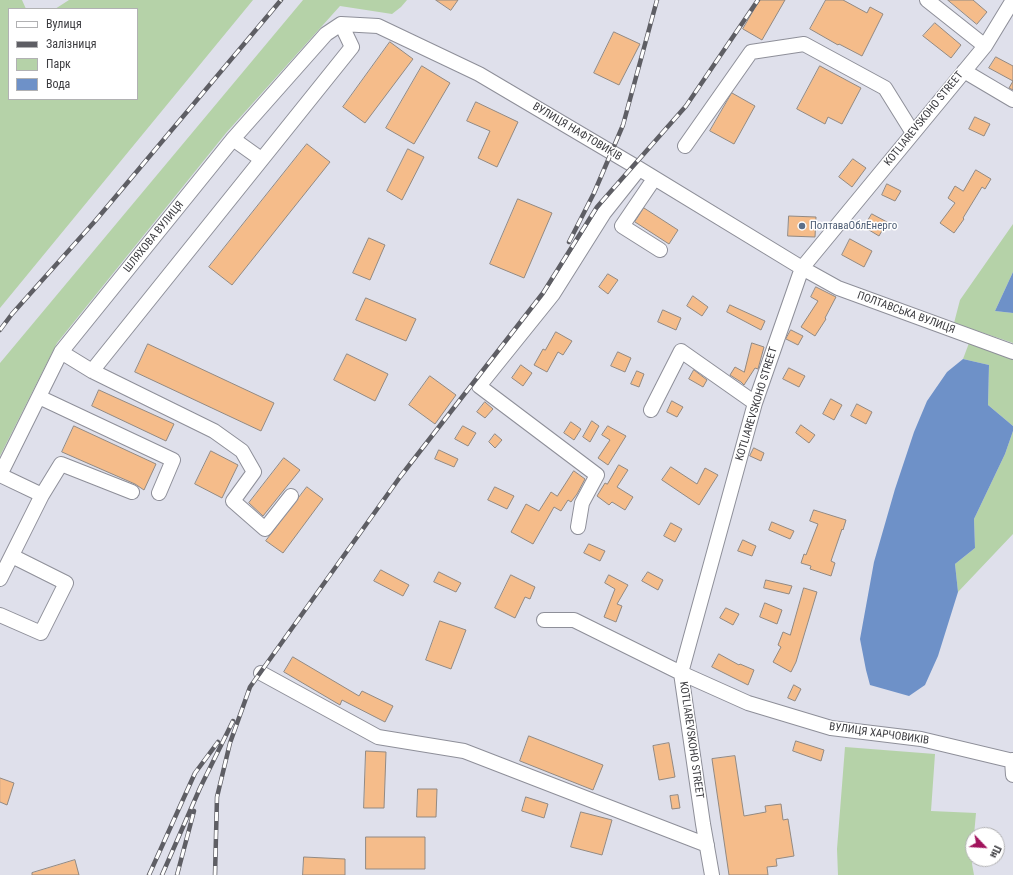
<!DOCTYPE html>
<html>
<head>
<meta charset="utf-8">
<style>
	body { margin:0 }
	#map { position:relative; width:1013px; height:875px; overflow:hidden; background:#dfe0eb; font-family:"Roboto Condensed",sans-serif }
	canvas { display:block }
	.legend { position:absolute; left:8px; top:8px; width:130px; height:92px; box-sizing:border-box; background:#fff; border:1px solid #b1b1b3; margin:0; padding:5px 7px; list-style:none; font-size:12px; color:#3c3c40 }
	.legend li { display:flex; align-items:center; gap:8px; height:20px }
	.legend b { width:20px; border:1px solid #b1b1b3 }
	.north { position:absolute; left:965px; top:827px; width:40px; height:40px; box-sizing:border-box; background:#fff; border:1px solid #b1b1b3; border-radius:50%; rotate:115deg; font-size:11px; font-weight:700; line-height:16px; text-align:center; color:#3c3c40 }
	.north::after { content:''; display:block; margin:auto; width:14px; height:18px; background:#a1135c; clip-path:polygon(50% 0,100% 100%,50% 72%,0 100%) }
</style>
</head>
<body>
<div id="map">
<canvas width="1013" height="875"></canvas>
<ul class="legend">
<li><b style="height:5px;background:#fff"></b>Вулиця</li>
<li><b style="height:5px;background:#5e5e64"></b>Залізниця</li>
<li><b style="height:11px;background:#b5d2a8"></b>Парк</li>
<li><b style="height:11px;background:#6e91c8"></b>Вода</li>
</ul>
<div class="north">Пн</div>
</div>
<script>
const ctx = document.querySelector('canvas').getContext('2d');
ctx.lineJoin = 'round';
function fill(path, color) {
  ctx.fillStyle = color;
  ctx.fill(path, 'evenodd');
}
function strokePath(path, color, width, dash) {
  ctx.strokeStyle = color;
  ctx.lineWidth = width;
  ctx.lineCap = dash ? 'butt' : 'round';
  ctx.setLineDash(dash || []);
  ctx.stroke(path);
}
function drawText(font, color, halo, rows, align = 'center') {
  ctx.font = font + ' "Roboto Condensed",sans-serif';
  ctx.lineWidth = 3;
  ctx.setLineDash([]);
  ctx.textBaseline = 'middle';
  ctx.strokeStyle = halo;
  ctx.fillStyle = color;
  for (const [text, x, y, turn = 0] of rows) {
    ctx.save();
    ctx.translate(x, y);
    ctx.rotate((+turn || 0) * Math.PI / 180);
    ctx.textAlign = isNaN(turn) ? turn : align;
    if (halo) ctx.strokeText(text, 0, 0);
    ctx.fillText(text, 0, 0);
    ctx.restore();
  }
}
fill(new Path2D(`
	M0,0H22L26,9H9V99H137V9H55L69,0H253L0,308Z
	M303,0H407L401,7L392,14L340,6L226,133L57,343L0,456V363Z
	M1013,224V272L995,311L1013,313V343L954,323L960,300Z
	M969,343L1013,359V426L988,405L989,365L963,359Z
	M1013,431V534L958,592L955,564L975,548L974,519L1005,454Z
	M845,747L935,754L931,811L976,813L974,835H973L972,864L974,875H838L837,849Z`), '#b5d2a8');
fill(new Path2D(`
	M1013,272V313L995,311Z
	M963,359L989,365L988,405L1013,426V431L1005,454L974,519L975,548L955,564L958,592L938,656L925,685L909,696L870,685L866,670L860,639L874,562L895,489L914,432L927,401L947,372Z`), '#6e91c8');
const building = new Path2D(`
	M436,0H458L451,10Z
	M760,0H785L762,40L743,29Z
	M826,0H843L867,13L870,7L883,14L862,56L839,44L838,45L810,29Z
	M948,0H973L987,12L977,24Z
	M935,23L961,45L951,58L923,36Z
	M614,32L640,44L619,85L594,73Z
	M390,42L413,59L365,123L343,107Z
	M996,57L1013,66V90L1009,88L1013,81L989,68Z
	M422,66L450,83L414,144L386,128Z
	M820,66L861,88L842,124L828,117L825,124L797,109Z
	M732,93L755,106L734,144L710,131Z
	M476,102L518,122L497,167L478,158L490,131L467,121Z
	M975,117L990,124L984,136L969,129Z
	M307,144L330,162L232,285L209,267Z
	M408,149L424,157L402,200L387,191Z
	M853,159L866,168L852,187L839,177Z
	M976,170L991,179L985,189L982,187L963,218L964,219L954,233L940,223L955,203L948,198L955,186L963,191Z
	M887,184L901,191L895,201L882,195Z
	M518,199L552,213L524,278L490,264Z
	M644,208L678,230L669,244L635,222Z
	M872,214L887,222L879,236L864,227Z
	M789,216L816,217L815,237L788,236Z
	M369,238L385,245L370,280L353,273Z
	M850,239L872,251L864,267L842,255Z
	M608,274L618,280L608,294L599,287Z
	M816,287L836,297L825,318L826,319L815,336L801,327L818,301L811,297Z
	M693,296L708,307L702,316L687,306Z
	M366,298L416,319L406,341L356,320Z
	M730,305L765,321L761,330L727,312Z
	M663,310L681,318L676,330L658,322Z
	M791,330L803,336L798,345L786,339Z
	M556,332L572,341L563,355L558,352L547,372L534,365L543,349L545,350Z
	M752,343L764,347L758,369L755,368L744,385L741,382L730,375L735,367L744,372Z
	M148,344L274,403L261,431L135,372Z
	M618,352L631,358L625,372L611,366Z
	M347,354L388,374L375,401L334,380Z
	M521,365L532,373L523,386L512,378Z
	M789,368L805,376L799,387L783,379Z
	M694,370L707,380L703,387L689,379Z
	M637,371L644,374L639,387L631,384Z
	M430,376L456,395L435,424L409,405Z
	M99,390L174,424L166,441L92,406Z
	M831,399L842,405L834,420L823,414Z
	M672,401L683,407L677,417L667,412Z
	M485,402L493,409L485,418L477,412Z
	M857,404L872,412L866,424L851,416Z
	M592,421L599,426L590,442L583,437Z
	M571,422L581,429L574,440L564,433Z
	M801,425L815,435L809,443L796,433Z
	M74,426L156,464L144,490L135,484L62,452Z
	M463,426L476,433L468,446L455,439Z
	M608,426L626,436L608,465L598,458L610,440L602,435Z
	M495,434L502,440L495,448L489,442Z
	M754,448L764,453L761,461L750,456Z
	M439,450L458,459L454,467L435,459Z
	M211,451L238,465L222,498L195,484Z
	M284,458L300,470L263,516L249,503Z
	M619,465L628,470L617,487L633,497L625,510L612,502L609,505L597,496L605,483L607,484Z
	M671,467L697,484L705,468L718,475L699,505L662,480Z
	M574,471L585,479L577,494L571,502L568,500L561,511L554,507L533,544L511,532L526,504L539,511L551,492L557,496Z
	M307,487L323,499L283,553L266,541Z
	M495,487L514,496L507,509L488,500Z
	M814,510L846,520L843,530L842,529L831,561L835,563L831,576L810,569L811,566L801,563L804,554L806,555L818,524L810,521Z
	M772,522L794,531L790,539L769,530Z
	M671,523L682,529L675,542L664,536Z
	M743,540L756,546L752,556L738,551Z
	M589,544L605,551L600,561L584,553Z
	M381,570L409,585L403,596L374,581Z
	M439,572L461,583L456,592L434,582Z
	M648,572L663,580L658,590L642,581Z
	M511,575L535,587L530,599L525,597L515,618L495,608Z
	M609,575L628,585L617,604L622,606L616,622L604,617L615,589L605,583Z
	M766,580L792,586L789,594L764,588Z
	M804,588L817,592L796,662L791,672L773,662L781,647L778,645L783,632L790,635Z
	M765,603L782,610L777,624L760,617Z
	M726,608L739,614L733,625L720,618Z
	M440,621L466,630L451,669L426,660Z
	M719,654L739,665L740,664L754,670L748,685L712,667Z
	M293,657L359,696L362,691L393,706L385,722L342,700L340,705L284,672Z
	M794,685L801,689L795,701L788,698Z
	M529,736L603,765L593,790L520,761Z
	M796,741L824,750L821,761L793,751Z
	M669,743L675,777L659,780L653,746Z
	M366,751L386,752L384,808H364Z
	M735,756L744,816L766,812L765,806L781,804L783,820L788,819L794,856L776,859L777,866L767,867L768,875H729L712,759Z
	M0,778L14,783L7,805L0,802Z
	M418,789H437L436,817H417Z
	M678,795L680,808L672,809L670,796Z
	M526,797L548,804L544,818L522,811Z
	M581,812L612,820L602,855L571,847Z
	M366,837H425V869H366Z
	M304,857L345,859V875H303Z
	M75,860L79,875H32V873Z`);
fill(building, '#f5bc8a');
strokePath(building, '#928982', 1);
const minor = new Path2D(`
	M927,0L985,46
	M341,24L378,26L479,74L633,165L802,268L838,288L1013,352
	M964,71L1013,100
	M233,139L261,159
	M685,146L751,52L804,44L885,88L913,133
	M654,179L622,226L660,250
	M61,352L92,371L214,431L242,451L254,472L233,501L265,529L291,496
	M92,371L352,47L341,24
	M39,397L173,460L159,493
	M651,410L681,351L755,403
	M0,475L61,352L233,139L326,34L341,24
	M0,475L42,495
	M578,527L582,503L597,475L479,386L553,294L604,213L639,169
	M0,579L42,495L61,464L132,492
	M0,615L41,633L66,583L12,556
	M544,620H574L681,673L748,703L831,728L921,739L1013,761
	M261,673L378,737L464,751L707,845
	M1012,760L1013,775
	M712,875L703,824L681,673L755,403L802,268L985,46L1013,0`);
strokePath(minor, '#8e8f99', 16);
strokePath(minor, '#fff', 14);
const rail = new Path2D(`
	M569,242L594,193L623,125L657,0
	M0,330L12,314L96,220L281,0
	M149,875L195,773L218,742
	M162,875L200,788L233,721
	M177,875L194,811
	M215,875L217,797L230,743L250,687L400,477L543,293L597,207L686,106L758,0`);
strokePath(rail, '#5e5e64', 4.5);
strokePath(rail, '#fff', 3, [9]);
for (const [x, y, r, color] of [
	[802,226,4,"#5c6f8a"]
]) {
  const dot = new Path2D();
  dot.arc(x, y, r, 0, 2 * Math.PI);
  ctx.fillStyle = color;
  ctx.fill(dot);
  strokePath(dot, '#fff', 1.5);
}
drawText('11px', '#3c3c40', '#fff', [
	["KOTLIAREVSKOHO STREET",924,119,-51],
	["ВУЛИЦЯ НАФТОВИКІВ",577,132,31],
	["ШЛЯХОВА ВУЛИЦЯ",154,237,-51],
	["ПОЛТАВСЬКА ВУЛИЦЯ",906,313,20],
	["KOTLIAREVSKOHO STREET",757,404,-73],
	["ВУЛИЦЯ ХАРЧОВИКІВ",879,734,8],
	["KOTLIAREVSKOHO STREET",691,740,82]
]);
drawText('11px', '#4e5e75', '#fff', [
	["ПолтаваОблЕнерго",810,226]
], 'left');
</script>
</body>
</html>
